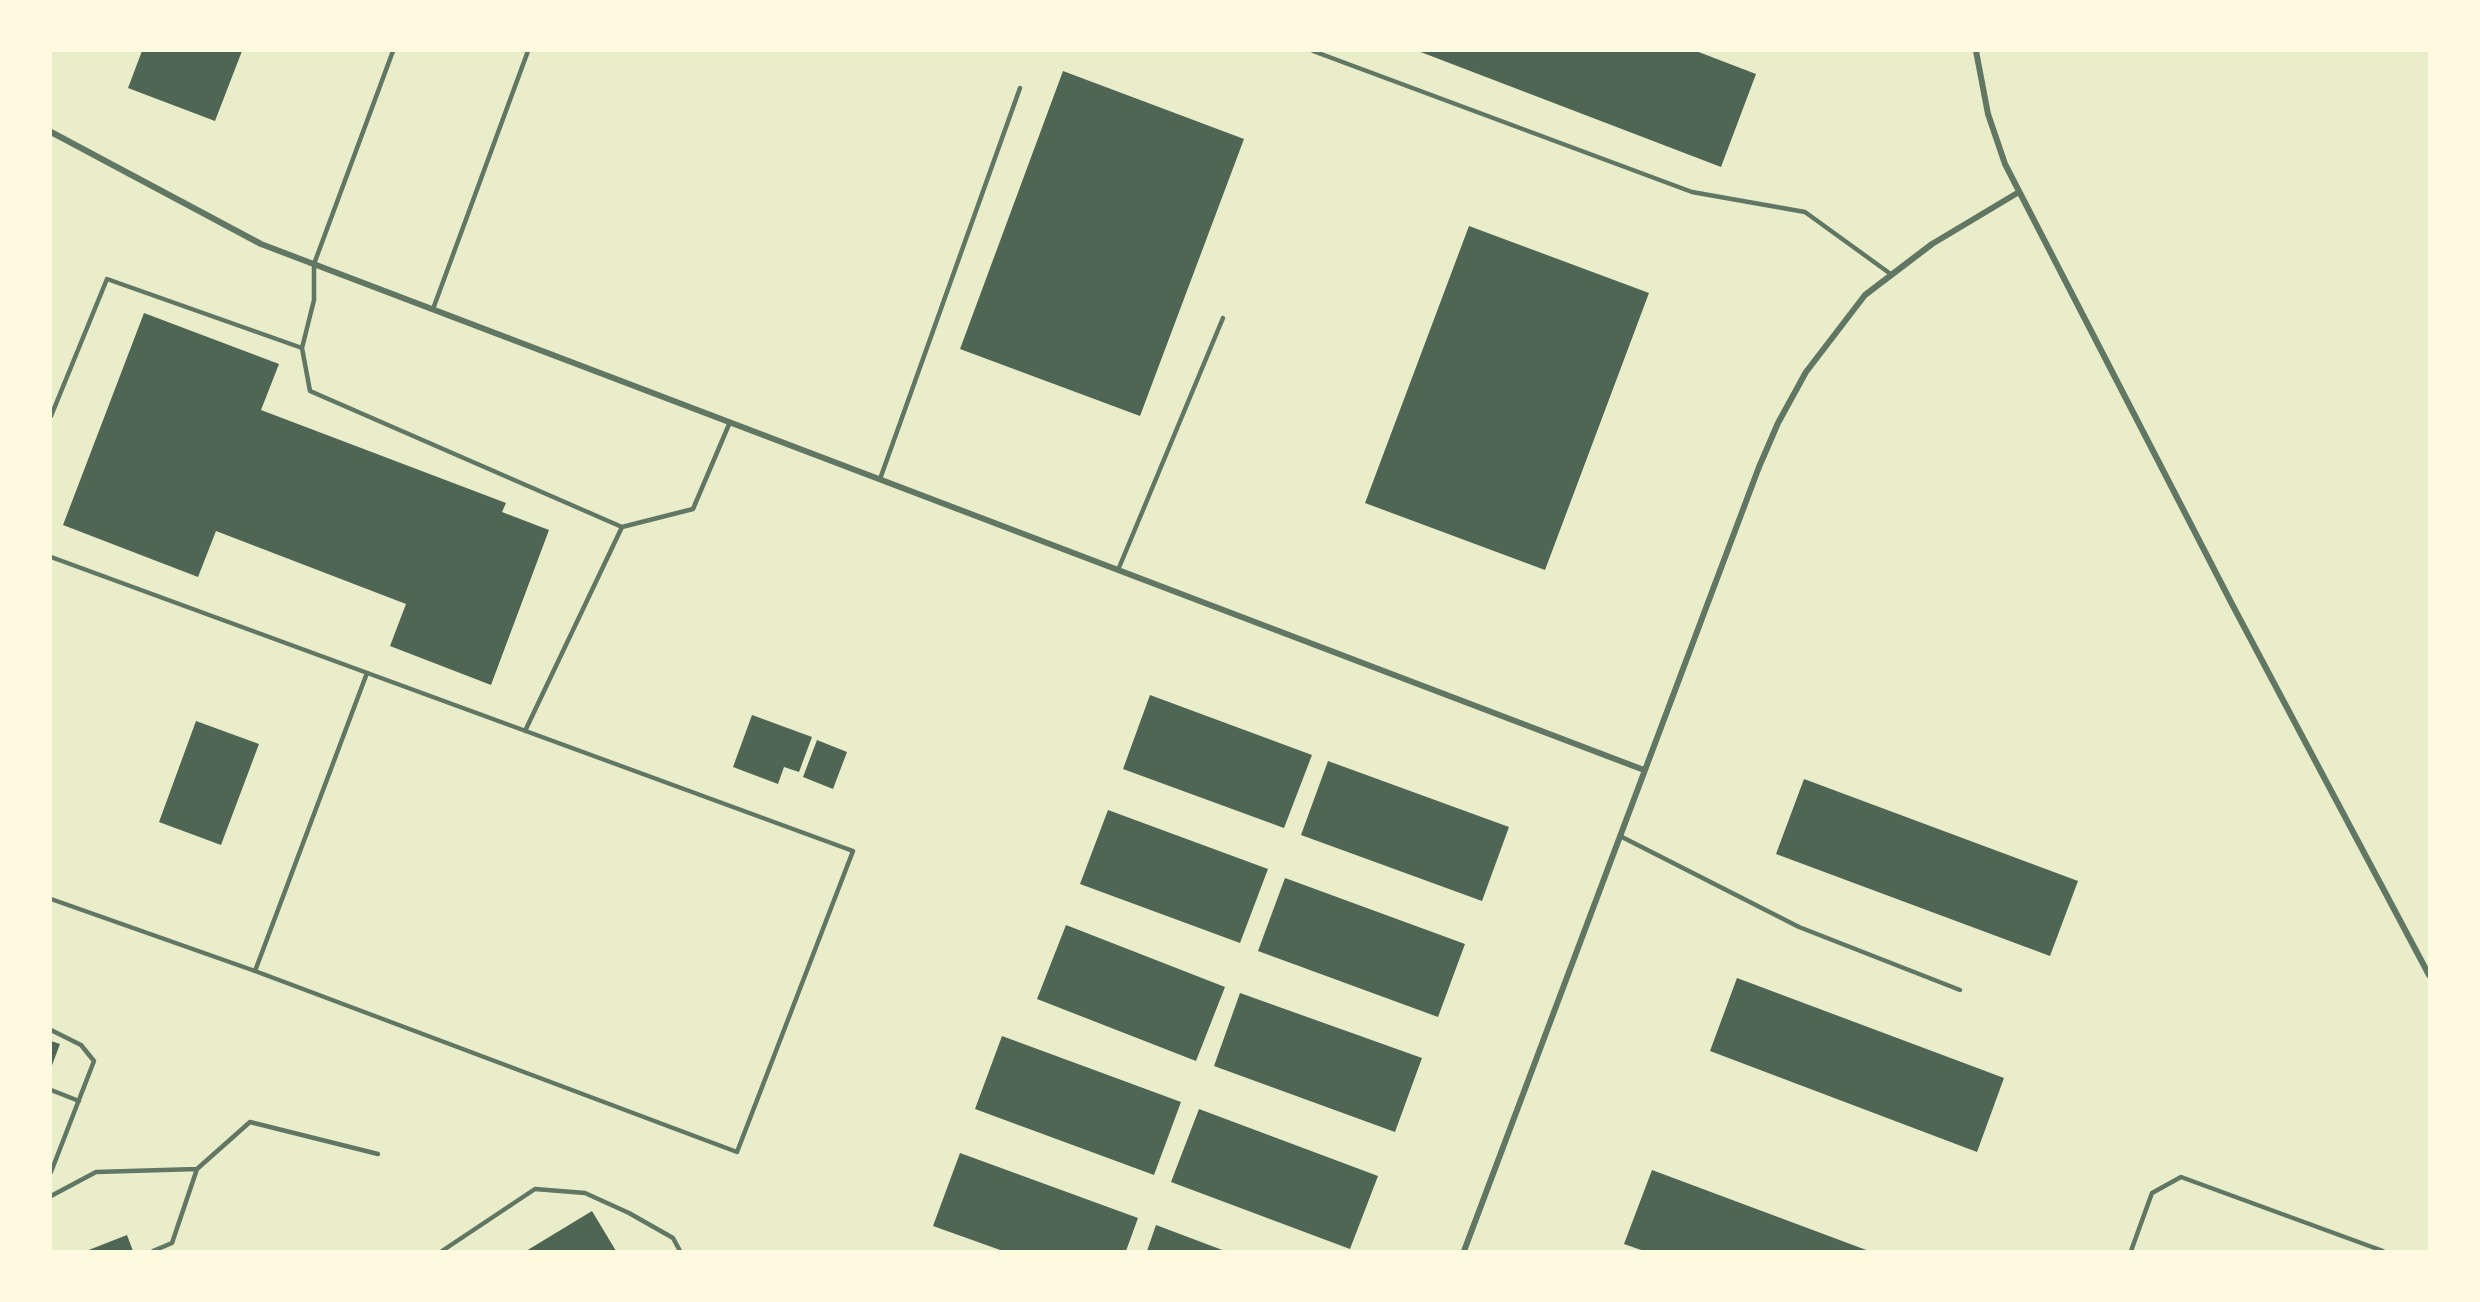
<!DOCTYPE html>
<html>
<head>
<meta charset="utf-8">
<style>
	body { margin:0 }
	#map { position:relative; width:2480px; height:1302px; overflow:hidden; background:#e9edc9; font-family:Helvetica,sans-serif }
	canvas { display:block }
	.frame { position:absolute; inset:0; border:52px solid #fefae0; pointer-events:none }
</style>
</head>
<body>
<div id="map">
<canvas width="2480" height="1302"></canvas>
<div class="frame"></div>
</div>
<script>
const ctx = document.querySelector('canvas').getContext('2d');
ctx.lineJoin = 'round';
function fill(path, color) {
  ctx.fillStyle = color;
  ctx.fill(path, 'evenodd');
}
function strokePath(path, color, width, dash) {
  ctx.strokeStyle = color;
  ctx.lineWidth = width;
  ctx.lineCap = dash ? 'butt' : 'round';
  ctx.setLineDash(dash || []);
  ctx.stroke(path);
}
fill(new Path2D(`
	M142,51H242L215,121L128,88Z
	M1418,51H1696L1756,74L1721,167Z
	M1063,71L1244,139L1140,416L960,349Z
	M1469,226L1649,293L1545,570L1365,503Z
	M144,313L279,364L261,410L506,503L502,512L549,530L491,685L390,646L406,604L216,531L198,577L63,525Z
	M1150,695L1312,755L1284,828L1123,769Z
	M752,715L812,737L799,772L784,767L778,784L733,767Z
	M196,721L259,744L221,845L159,822Z
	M817,740L847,752L833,789L803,777Z
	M1328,761L1509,827L1482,901L1301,835Z
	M1804,779L2078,881L2050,956L1776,854Z
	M1108,810L1268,869L1240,943L1080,884Z
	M1285,878L1465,944L1438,1017L1258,951Z
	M1066,925L1225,987L1196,1061L1037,999Z
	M1737,978L2004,1078L1977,1152L1710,1051Z
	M1240,993L1422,1058L1395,1132L1214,1066Z
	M1002,1036L1181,1102L1154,1175L975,1109Z
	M51,1041L60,1044L51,1068Z
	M1199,1109L1378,1176L1350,1249L1171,1182Z
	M960,1153L1138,1218L1126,1251H1003L933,1226Z
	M1652,1170L1869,1251H1644L1624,1244Z
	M592,1211L616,1251H526Z
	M1156,1225L1225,1251H1147Z
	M127,1235L133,1251H86Z`), '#4f6655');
strokePath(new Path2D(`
	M1313,51L1692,192L1805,212L1892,275
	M433,309L528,51
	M302,348L310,391L622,527
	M51,416L107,279L302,348L314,300V264L393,51
	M880,479L1020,88
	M51,557L853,851L737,1152L255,971
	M1118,570L1223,318
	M525,731L622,527L693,509L730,422
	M1620,836L1799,927L1960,990
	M51,899L255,971L367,673
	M51,1030L81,1045L94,1061L51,1172
	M51,1090L79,1101
	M51,1196L96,1172L197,1169L250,1122L378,1154
	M153,1251L172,1243L197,1169
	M442,1251L535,1189L585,1193L629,1213L673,1238L680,1251
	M2131,1251L2152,1193L2181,1177L2383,1251`), '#617663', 4.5);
strokePath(new Path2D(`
	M1976,51L1988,114L2005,164L2233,606L2429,975
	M51,132L261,244L1644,770
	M1464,1251L1759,467L1778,423L1806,372L1865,295L1932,244L2019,192`), '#617663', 6);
</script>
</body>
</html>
